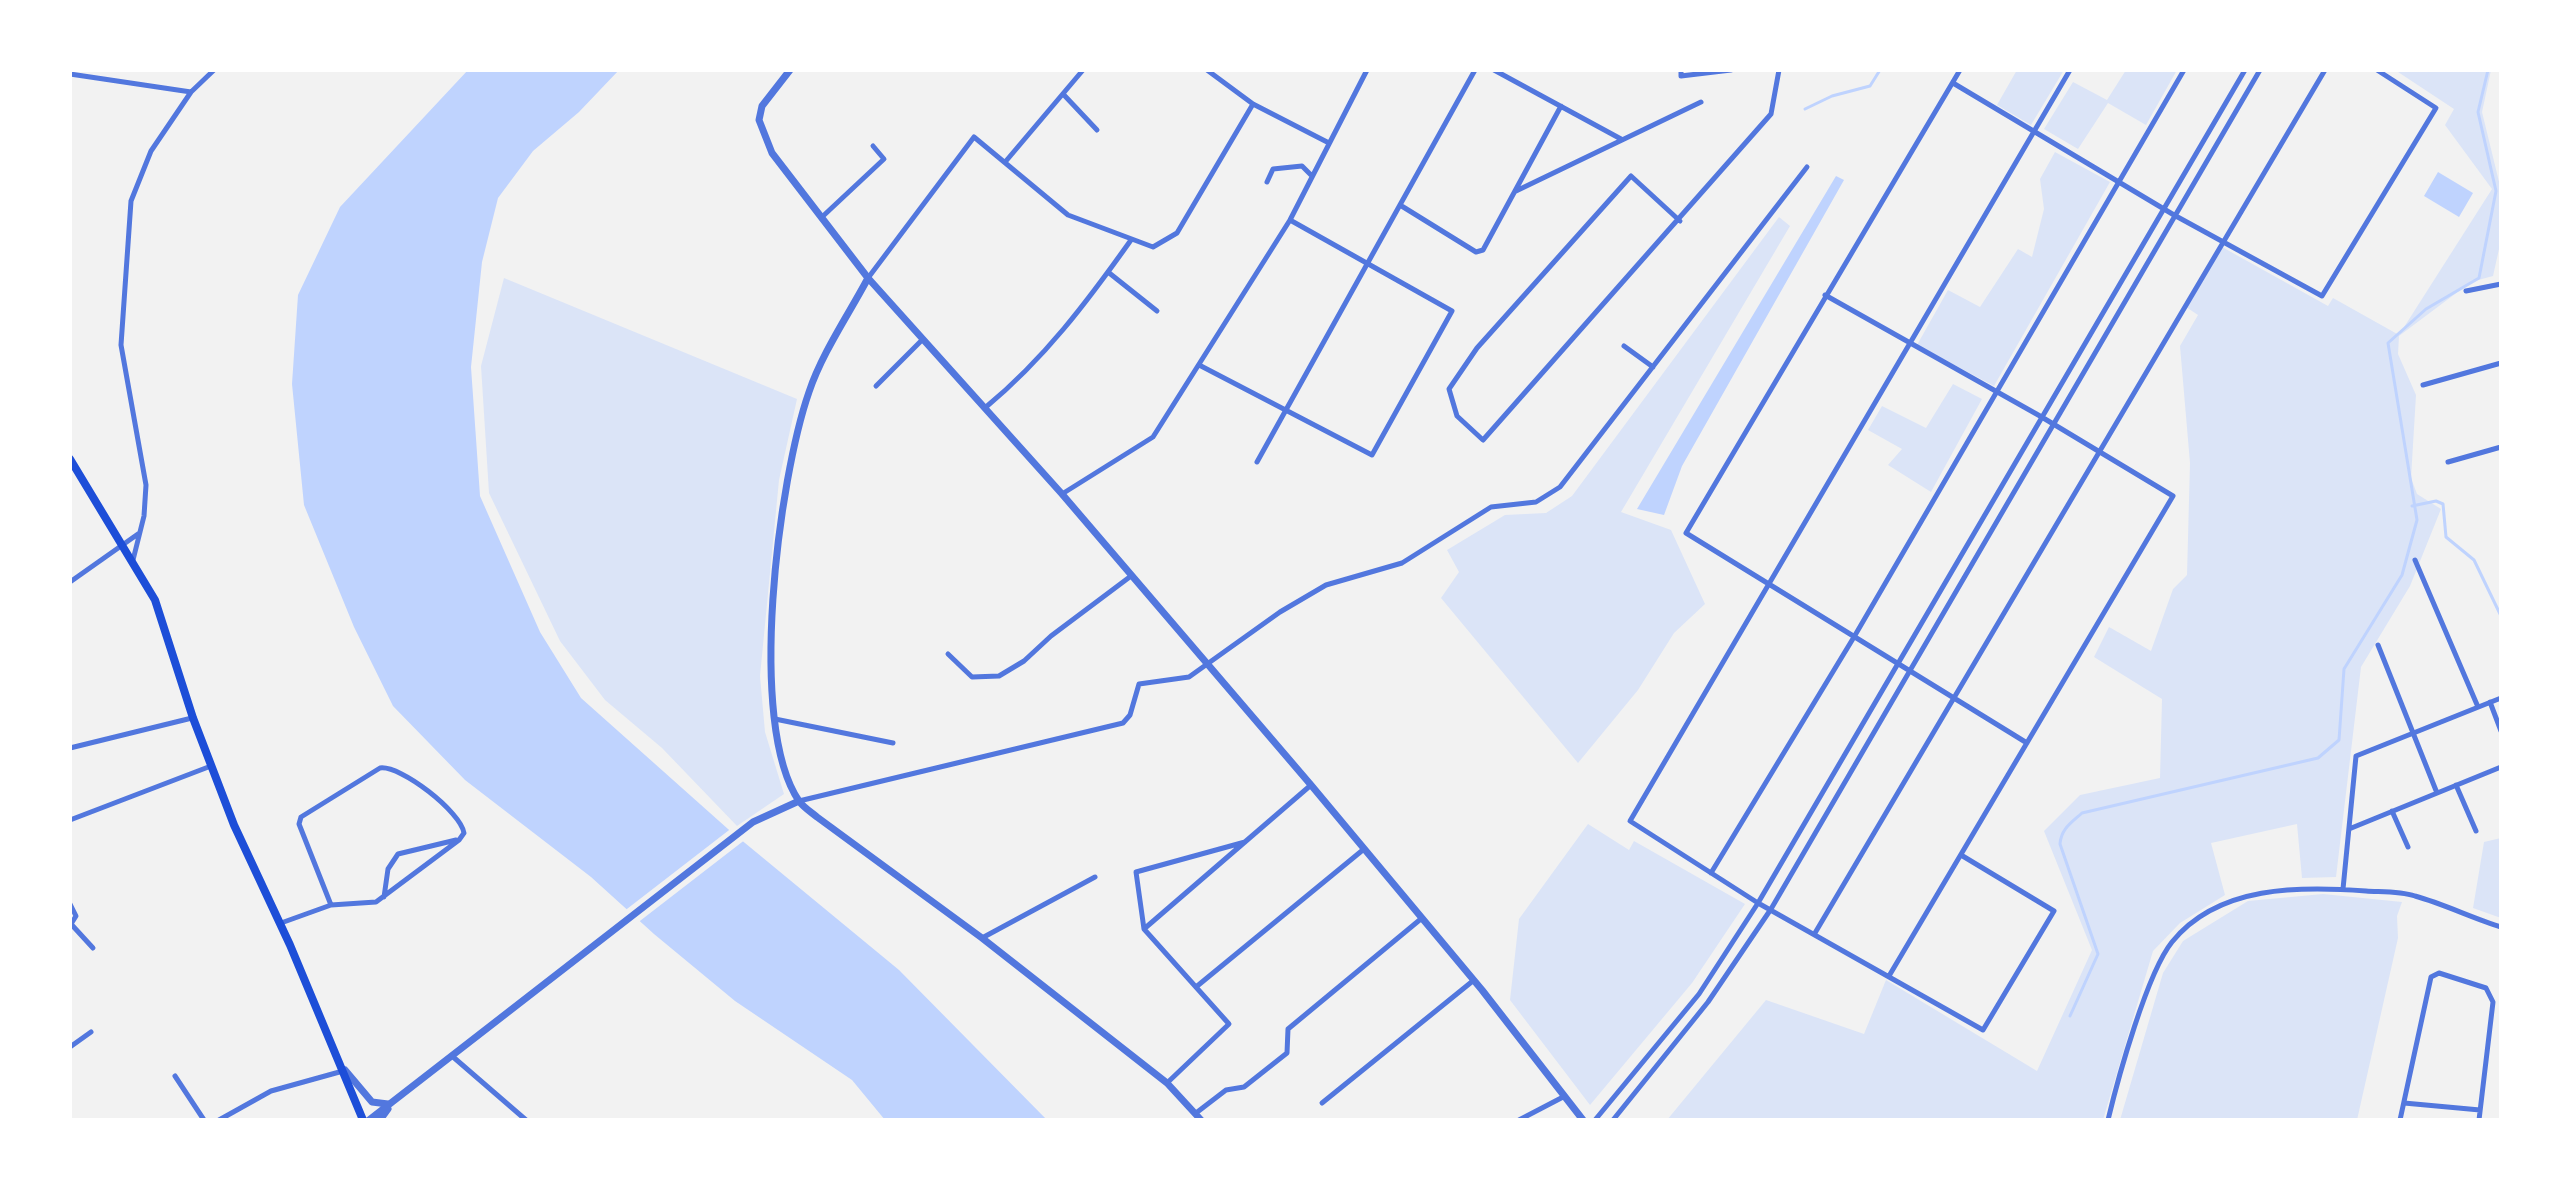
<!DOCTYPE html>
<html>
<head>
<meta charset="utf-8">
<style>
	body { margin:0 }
	#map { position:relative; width:2571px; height:1190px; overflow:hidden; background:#f2f2f2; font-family:Figtree,sans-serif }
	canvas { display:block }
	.frame { position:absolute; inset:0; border:72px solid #fff; pointer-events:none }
</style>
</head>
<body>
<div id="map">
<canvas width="2571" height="1190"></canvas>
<div class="frame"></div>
</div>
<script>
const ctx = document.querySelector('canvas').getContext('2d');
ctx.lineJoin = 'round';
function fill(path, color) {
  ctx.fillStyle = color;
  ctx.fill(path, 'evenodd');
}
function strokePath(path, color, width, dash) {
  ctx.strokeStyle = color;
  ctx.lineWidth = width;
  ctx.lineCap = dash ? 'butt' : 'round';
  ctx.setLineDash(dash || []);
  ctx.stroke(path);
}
fill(new Path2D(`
	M2017,70H2064L2031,125L1997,105Z
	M2126,70H2177L2146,125L2108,103L2078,149L2044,129L2073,82L2107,100Z
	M2395,70H2491L2482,112L2501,190V240L2493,276L2471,282L2399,336L2398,354L2416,395L2411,478L2417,494L2441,509L2410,586L2361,667L2336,877L2302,878L2297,824L2211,843L2225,895L2180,923L2153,951L2103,1120H1667L1766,1000L1864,1034L1886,980L2037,1071L2092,950L2044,831L2080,795L2160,778L2162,699L2094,657L2109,627L2151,651L2173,589L2187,575L2190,463L2180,346L2198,315L2186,307L2222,247L2328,306L2333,298L2399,335L2492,189L2445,125L2454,109Z
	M2055,152L2110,182L1994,386L1917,345L1948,290L1980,307L2018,249L2032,257L2044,209L2040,179Z
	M1779,217L1790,226L1621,512L1671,530L1705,604L1674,633L1638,690L1578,763L1441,598L1459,572L1447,550L1505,515L1546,513L1572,496Z
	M504,278L797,399L779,480L760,676L765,732L784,794L737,826L662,748L605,700L560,641L489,493L481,366Z
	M1953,384L1982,399L1931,492L1888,465L1902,449L1868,430L1882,406L1926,428Z
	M1588,824L1629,850L1634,841L1745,904L1692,983L1590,1105L1510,1000L1519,919Z
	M2501,838V918L2473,908L2484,842Z
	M2323,894L2402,902L2397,916L2398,938L2357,1120H2120L2163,973L2183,941L2248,901Z`), '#dbe4f7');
fill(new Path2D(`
	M468,70H619L579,112L533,151L498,198L482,262L471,367L480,496L540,632L581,698L728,829L899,970L1047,1120H885L852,1080L735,1001L654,934L591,877L465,780L393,706L354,627L304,505L292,384L298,295L340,207Z
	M2438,172L2473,193L2459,217L2424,196Z
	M1836,176L1844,180L1682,466L1664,515L1637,509Z`), '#bfd3fe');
fill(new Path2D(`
	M733,827L746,839L636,924L623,912Z`), '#f2f2f2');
strokePath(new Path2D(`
	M1805,109L1832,96L1870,86L1880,70
	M2412,506L2436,501L2443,504L2446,537L2474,560L2501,616
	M2070,1016L2098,954L2060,844C2061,829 2071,823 2082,813L2318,758L2339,740L2344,669L2402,575L2417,520L2388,343L2426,309L2479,278L2496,191L2478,112L2488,70`), '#bfd3fe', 3);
strokePath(new Path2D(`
	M1207,70L1253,104L1329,143
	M1494,70L1621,139
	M1681,70V76L1731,70
	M1960,70L1686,533L2027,743
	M70,74L191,92
	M1953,83L2174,215L2322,296L2436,108L2377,70
	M1064,95L1097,130
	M1006,161L1083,70
	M1267,182L1273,169L1302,166L1312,176
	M1516,191L1701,102
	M1400,205L1476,252L1483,250L1561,106
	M822,217L884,159L873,146
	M1680,221L1631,176L1477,348L1449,389L1457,416L1483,440L1771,114L1779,70
	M1108,272L1157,311
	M868,278L974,137L1068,215L1153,247L1177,233L1253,104
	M2466,291L2501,284
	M1825,295L2040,416L2173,496L1889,976
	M1624,346L1653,367
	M1201,366L1372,455L1452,311L1290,220
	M2423,385L2501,363
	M876,386L923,339
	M986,407C1044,359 1087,302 1131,240
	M1257,462L1475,70
	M2448,462L2501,447
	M1062,494L1153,437L1290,220L1367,70
	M133,560L144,516L146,485L121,345L131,201L151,151L191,92L214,70
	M2415,560L2478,707
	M70,582L138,534
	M2378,645L2437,793
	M948,654L972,677L999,676L1024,661L1051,636L1131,576
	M2490,702L2501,731
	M775,719L893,743
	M70,748L192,718
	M2456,785L2476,831
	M799,801L1123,723L1130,715L1139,684L1189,677L1280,612L1326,585L1402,563L1491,507L1536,502L1560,487L1807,167
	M2392,811L2408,847
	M70,820L211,766
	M2349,829L2501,767
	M1961,855L2054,911L1983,1030L1758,903L1630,821L2070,70
	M1711,873L1854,637L2184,70
	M2343,889L2356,756L2501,698
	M384,897L388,869L398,854L456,840
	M70,904L76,916L71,924L93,948
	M281,923L331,905L376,902L459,840L464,833C461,812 401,765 380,768L301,817L299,824L331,905
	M1144,929L1311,785
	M1815,933L2325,70
	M982,938L1095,877
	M1196,987L1364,849
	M70,1047L91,1032
	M452,1056L526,1120
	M175,1076L204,1120
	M1167,1083L1229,1024L1144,929L1136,872L1245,842
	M1322,1103L1474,980
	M2404,1103L2480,1110
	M1196,1113L1226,1090L1244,1087L1287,1053L1288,1029L1422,918
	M219,1120L271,1091L343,1071
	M1519,1120L1565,1096
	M1595,1120L1699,994L1758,903L2245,70
	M1613,1120L1708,1002L1771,909L2260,70
	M2108,1120C2118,1078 2147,973 2172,942C2218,885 2300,886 2366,891C2381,892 2400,891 2415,896C2444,904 2472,918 2501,927
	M2400,1120L2431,977L2439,973L2486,988L2493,1002L2479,1120`), '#5277de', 5);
strokePath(new Path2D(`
	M790,70L762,106L759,120L772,153L868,278L1062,494L1311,785L1482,990L1583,1120
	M868,278C849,314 822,353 809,392C779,478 746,723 799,801C803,807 811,812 817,817L982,938L1167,1083L1201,1120
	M345,1070L372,1102L388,1104
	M369,1120L753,822L799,801
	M380,1120L388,1109`), '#5277de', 7);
strokePath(new Path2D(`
	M70,459L155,600L193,718L234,825L290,945L363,1120`), '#1d4ed8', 8);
</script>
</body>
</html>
